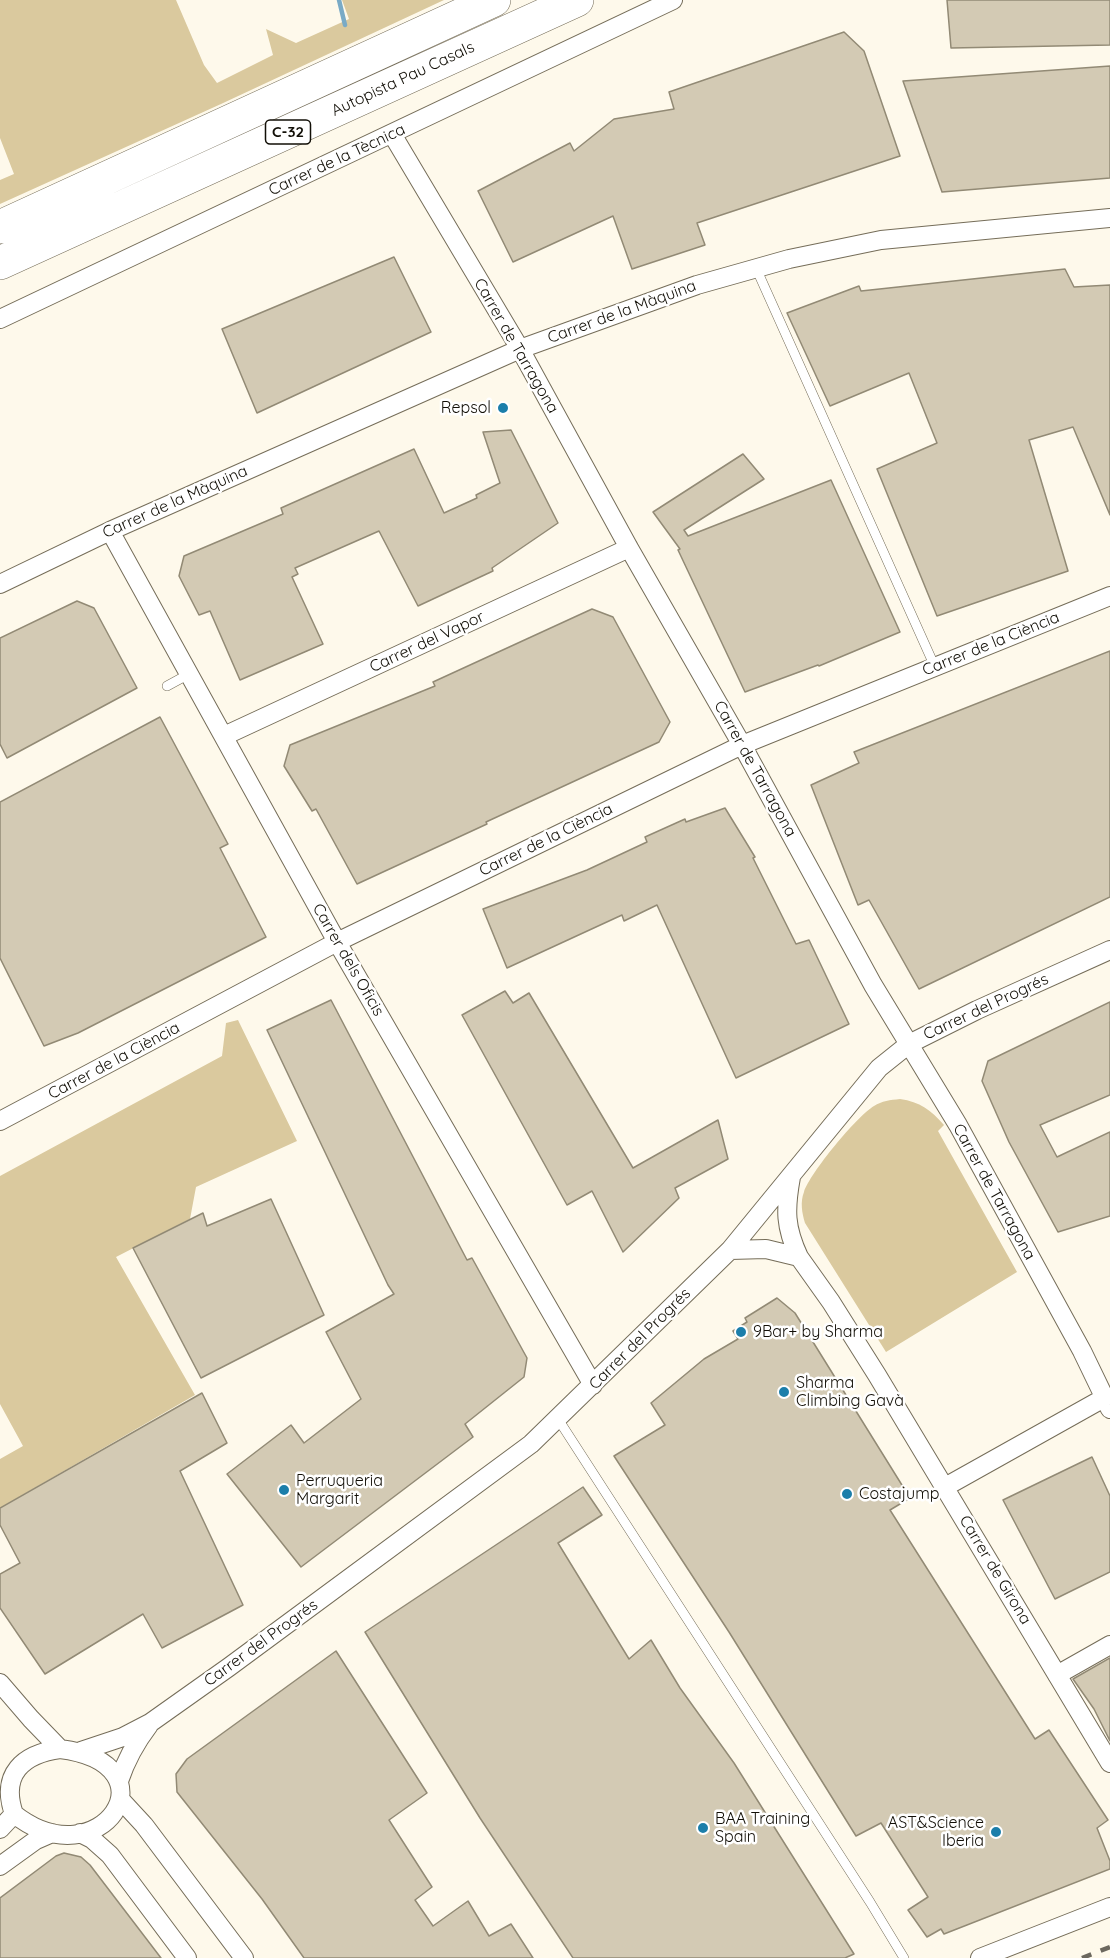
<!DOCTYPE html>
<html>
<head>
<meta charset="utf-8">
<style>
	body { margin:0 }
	canvas { display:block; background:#fef9eb }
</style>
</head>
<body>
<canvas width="1110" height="1958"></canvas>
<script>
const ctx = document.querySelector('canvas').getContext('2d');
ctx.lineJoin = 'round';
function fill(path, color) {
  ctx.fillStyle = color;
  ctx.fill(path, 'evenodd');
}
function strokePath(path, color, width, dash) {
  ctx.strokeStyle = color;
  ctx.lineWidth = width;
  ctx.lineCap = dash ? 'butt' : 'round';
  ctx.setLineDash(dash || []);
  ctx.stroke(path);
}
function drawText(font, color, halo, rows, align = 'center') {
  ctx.font = font + ' Quicksand,sans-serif';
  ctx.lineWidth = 5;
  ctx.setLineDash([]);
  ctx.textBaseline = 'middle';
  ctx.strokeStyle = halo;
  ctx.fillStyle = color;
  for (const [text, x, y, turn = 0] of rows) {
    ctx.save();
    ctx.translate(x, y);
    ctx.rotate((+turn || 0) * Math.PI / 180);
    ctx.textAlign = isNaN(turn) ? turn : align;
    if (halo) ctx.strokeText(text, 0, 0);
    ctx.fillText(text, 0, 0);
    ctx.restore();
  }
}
fill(new Path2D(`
	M0,0H176L204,65L217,83L273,55L266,29L296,43L349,19L342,0H444L221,104L0,204V180L14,174L0,138Z
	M238,1020L297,1141L196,1187L190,1219L116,1257L195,1395L0,1508V1459L23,1446L0,1404V1176L222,1056L226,1023Z
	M900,1099C920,1102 931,1110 944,1125L938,1131L1017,1272L886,1352L805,1223C802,1213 800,1202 804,1192C810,1173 857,1116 874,1106C882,1101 890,1100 900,1099Z`), '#dac99e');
strokePath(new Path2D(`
	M339,0L345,25`), '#79aac6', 4.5);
const building = new Path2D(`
	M947,0H1110V45L951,48Z
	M844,32L864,51L900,156L697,223L705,245L632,269L613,216L513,262L478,191L570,143L574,151L614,119L674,109L669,92Z
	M1110,66V178L942,192L903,81Z
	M394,257L431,332L257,413L222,329Z
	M1065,269L1074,287L1110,285V515L1073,427L1029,440L1068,571L937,616L877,469L937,443L909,373L830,406L787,313L859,286L861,291Z
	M511,430L558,523L492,568L493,571L418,606L379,531L295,568L298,574L292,577L323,644L240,680L210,611L199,615L179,576L184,556L283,514L281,508L414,449L444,513L477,498L476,495L500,483L483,432Z
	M743,454L764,479L684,530L688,536L831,480L900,632L819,666L818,665L745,692L678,550L680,549L653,512Z
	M77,601L94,608L137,688L7,758L0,744V638Z
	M592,609L613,617L670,722L659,742L486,822L487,824L357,884L316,809L312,811L284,766L290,745L435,686L433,682Z
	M1110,651V897L919,989L869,900L858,905L811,785L859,763L854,752Z
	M160,717L228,844L220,848L266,937L78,1033L44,1046L0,958V802Z
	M725,808L755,857L753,858L796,944L809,940L849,1024L736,1078L657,905L624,921L622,915L507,968L483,909L587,870L647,842L645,837L685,819L686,822Z
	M505,991L513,1003L529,993L633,1168L718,1120L728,1159L675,1188L679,1198L623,1252L592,1191L567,1205L462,1015Z
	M331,1000L467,1260L472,1258L527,1358L524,1377L465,1424L473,1437L301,1567L227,1474L291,1425L304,1443L361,1399L326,1332L394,1294L388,1285L267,1030Z
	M1110,1002V1095L1040,1125L1057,1157L1110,1132V1216L1058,1232L1009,1142L982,1081L988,1061Z
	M271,1199L324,1315L201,1378L133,1248L203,1213L207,1226Z
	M777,1298L795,1313L910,1498L890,1510L1035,1739L1049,1730L1108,1820L1097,1828L1110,1861V1869L944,1934L941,1929L927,1937L908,1910L928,1897L881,1823L856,1836L729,1632L614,1456L665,1425L651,1403L704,1359L738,1339L733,1331L747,1322L745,1318Z
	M202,1393L227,1443L180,1471L243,1605L162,1648L143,1614L45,1674L0,1608V1574L20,1563L0,1525V1508Z
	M1092,1457L1110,1496V1572L1055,1599L1003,1500Z
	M583,1487L602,1515L558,1543L629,1659L651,1640L680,1688L734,1763L854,1954L845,1958H573L480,1818L365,1632Z
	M336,1651L427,1793L389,1820L432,1887L415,1900L433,1926L468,1901L489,1936L511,1924L533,1958H304L262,1899L177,1792L176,1774L187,1759Z
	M1110,1658V1741L1094,1709L1073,1679Z
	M64,1853L81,1857L90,1865L161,1958H0V1898L56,1856Z`);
fill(building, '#d3cab4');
strokePath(building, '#928a75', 1.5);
const lane = new Path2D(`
	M756,268L935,667
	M167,686L189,674
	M558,1419L870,1902L904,1958`);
const street = new Path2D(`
	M392,134L520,349L629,548L742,745L873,985L958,1125L1082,1351L1110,1409
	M0,319L673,0
	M110,531L337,942L593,1385
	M0,584L110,531L520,349L697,285L789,259L881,240L1110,218
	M224,736L629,548
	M0,1121L337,942L742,745L1110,596
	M791,1177C785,1210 785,1227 799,1257
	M730,1250L766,1249L799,1257L831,1302L877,1375L1110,1763
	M945,1487L1104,1398
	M1057,1675L1110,1645
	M0,1683L31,1719L60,1749
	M60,1749C179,1764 100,1882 14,1814C0,1774 23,1754 60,1749Z
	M81,1751L123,1737L150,1723L229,1667L531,1444L730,1250L879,1068L909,1044L977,1010L1110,950
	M119,1781C126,1760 136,1742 149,1725
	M120,1799L144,1825L244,1958
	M0,1829L14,1814
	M80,1833L92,1839L110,1855L187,1958
	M0,1866L36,1840L52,1833
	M980,1958L1110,1907`);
const highway = new Path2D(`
	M0,227L494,0
	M0,263L577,0`);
strokePath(lane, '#756d59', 10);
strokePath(street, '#756d59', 20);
strokePath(highway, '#756d59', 34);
strokePath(lane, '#fff', 9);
strokePath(street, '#fff', 18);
strokePath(highway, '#fff', 33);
strokePath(new Path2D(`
	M1082,1958L1110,1947`), '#6c685e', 4.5, [10, 10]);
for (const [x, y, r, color] of [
	[503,408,6,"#1b7eaa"],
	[741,1332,6,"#1b7eaa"],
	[784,1392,6,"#1b7eaa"],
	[284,1490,6,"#1b7eaa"],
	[847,1494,6,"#1b7eaa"],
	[703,1828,6,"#1b7eaa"],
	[996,1832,6,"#1b7eaa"]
]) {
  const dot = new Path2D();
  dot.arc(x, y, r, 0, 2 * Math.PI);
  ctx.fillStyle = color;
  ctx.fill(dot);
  strokePath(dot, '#fff', 2);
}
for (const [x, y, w] of [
	[288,132,45]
]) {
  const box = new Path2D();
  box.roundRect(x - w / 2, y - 12, w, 24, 4.5);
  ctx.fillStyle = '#fff';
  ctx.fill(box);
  strokePath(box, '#120f07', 1.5);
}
drawText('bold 15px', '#120f07', null, [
	["C-32",288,132]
]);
drawText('16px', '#120f07', '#fff', [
	["Autopista Pau Casals",403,79,-25],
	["Carrer de la Tècnica",337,160,-25],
	["Carrer de la Màquina",622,312,-20],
	["Carrer de Tarragona",516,346,60],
	["Carrer de la Màquina",175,502,-24],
	["Carrer del Vapor",427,642,-25],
	["Carrer de la Ciència",991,644,-22],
	["Carrer de Tarragona",755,769,61],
	["Carrer de la Ciència",546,840,-26],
	["Carrer dels Oficis",348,960,60],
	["Carrer del Progrés",986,1007,-25],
	["Carrer de la Ciència",114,1061,-28],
	["Carrer de Tarragona",994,1192,61],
	["Carrer del Progrés",640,1339,-45],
	["Carrer de Girona",995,1570,59],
	["Carrer del Progrés",261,1643,-36]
]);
drawText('16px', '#120f07', '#fff', [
	["Repsol",491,408,"right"],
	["9Bar+ by Sharma",753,1332],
	["Sharma",796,1383],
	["Climbing Gavà",796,1401],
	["Perruqueria",296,1481],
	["Margarit",296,1499],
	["Costajump",859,1494],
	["BAA Training",715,1819],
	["Spain",715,1837],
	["AST&Science",984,1823,"right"],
	["Iberia",984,1841,"right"]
], 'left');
</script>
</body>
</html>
